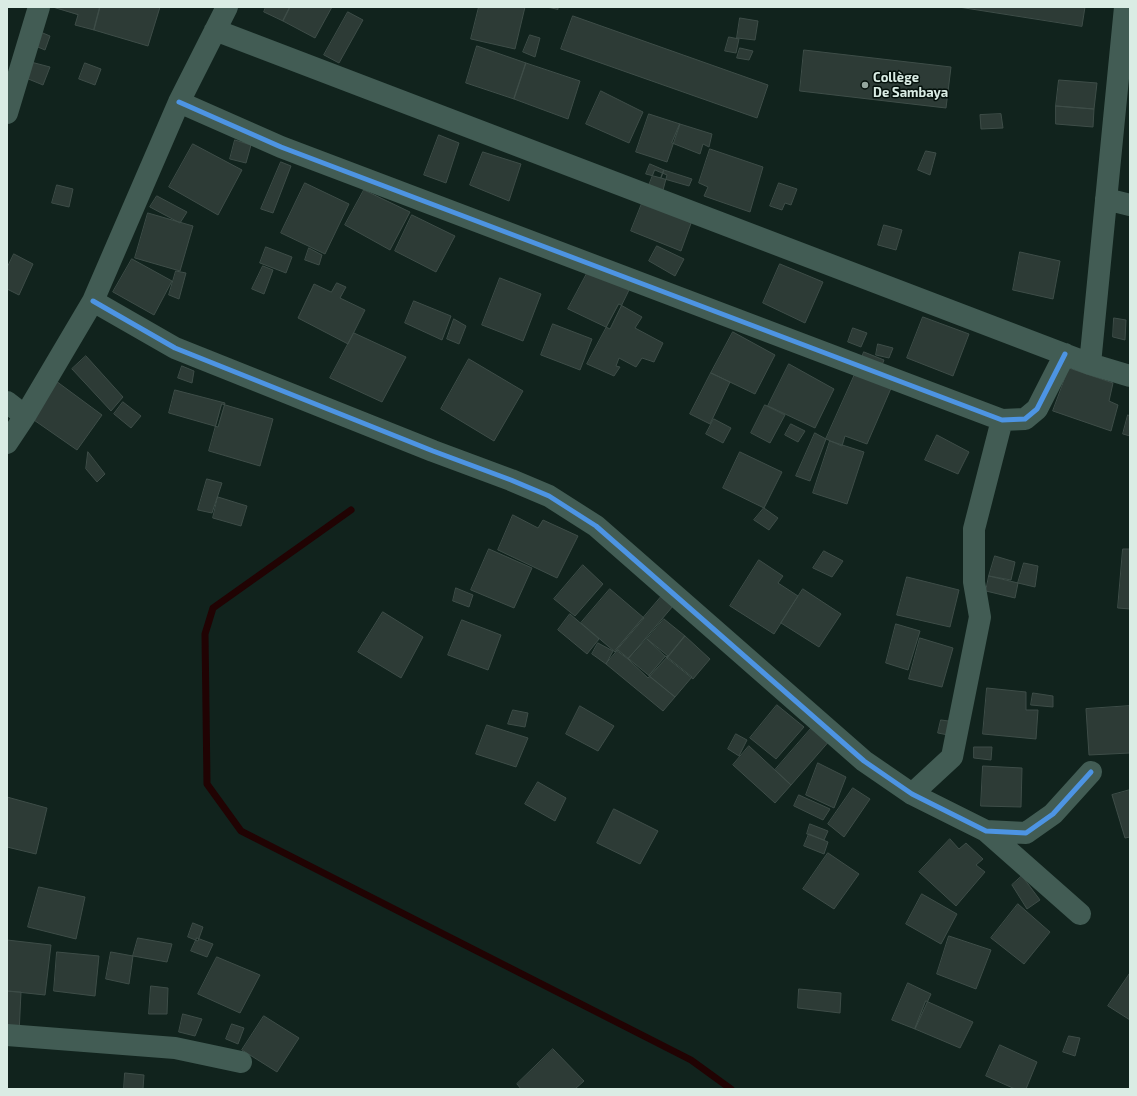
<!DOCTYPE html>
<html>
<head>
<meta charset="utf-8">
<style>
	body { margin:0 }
	#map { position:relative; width:1137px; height:1096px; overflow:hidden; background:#11231d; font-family:"Exo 2",sans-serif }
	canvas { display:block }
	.frame { position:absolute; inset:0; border:8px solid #daece4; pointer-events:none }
</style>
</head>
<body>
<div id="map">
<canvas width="1137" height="1096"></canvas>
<div class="frame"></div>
</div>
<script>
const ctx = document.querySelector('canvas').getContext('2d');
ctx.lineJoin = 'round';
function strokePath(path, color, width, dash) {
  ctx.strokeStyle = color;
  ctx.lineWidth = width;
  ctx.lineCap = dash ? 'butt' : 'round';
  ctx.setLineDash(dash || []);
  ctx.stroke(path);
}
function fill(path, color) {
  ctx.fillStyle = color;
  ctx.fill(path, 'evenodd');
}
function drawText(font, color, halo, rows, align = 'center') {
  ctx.font = font + ' "Exo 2",sans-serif';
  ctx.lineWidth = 3;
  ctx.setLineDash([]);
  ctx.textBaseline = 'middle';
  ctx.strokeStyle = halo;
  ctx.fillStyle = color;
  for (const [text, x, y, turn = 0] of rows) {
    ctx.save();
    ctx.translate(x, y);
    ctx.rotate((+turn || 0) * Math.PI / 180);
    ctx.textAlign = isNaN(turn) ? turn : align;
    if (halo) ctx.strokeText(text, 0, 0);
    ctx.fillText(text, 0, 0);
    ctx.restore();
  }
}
strokePath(new Path2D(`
	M351,510L213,608L205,634L207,784L241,831L691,1060L731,1089`), '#210303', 7);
const building = new Path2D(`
	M53,7H100L94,30L75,25L78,15Z
	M100,7H160L148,46L94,30Z
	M266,7H290L283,21L264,12Z
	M290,7H332L315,38L283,21Z
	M479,7H525L515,49L471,39Z
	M547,7H558V9Z
	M959,7H1085L1082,26Z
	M348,12L363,20L339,63L324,55Z
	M573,16L768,85L757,118L561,49Z
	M740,18L758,21L755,40L737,38Z
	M38,31L50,36L45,50L33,45Z
	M530,35L540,38L535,57L523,52Z
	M729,37L739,39L736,53L725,51Z
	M477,46L526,63L514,99L466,83Z
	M740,48L753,51L749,60L737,58Z
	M804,50L951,67L946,108L800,91Z
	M27,61L50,67L43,85L21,76Z
	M85,63L101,69L95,85L79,79Z
	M526,63L580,81L568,119L514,99Z
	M1059,80L1097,83L1094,109L1056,106Z
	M601,91L643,112L629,143L586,124Z
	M1056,106L1094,109L1093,127L1056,124Z
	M649,114L680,124L667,162L636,152Z
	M1001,114L1003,128L981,129L980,115Z
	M680,124L712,134L709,147L703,144L700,154L672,143Z
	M439,135L459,143L446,183L424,175Z
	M235,140L251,145L246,163L230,159Z
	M193,144L242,170L218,215L169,187Z
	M710,149L763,167L750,212L704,196L708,187L699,183Z
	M926,151L936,153L930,175L918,170Z
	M483,152L521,164L509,201L470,185Z
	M281,162L291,166L273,213L261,209Z
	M650,164L664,170L661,178L646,174Z
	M655,170L667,175L662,194L648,188Z
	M664,170L692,179L689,186L661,178Z
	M305,183L349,204L325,254L281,233Z
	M779,183L797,189L791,205L785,203L782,210L770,206Z
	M57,185L73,189L69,207L52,203Z
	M364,190L410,212L390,250L345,225Z
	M157,196L187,212L180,223L150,207Z
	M645,196L694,215L681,251L631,231Z
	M148,213L193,226L180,271L135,258Z
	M412,215L455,236L436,272L395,251Z
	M884,225L902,230L896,250L878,245Z
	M657,246L684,259L675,276L649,261Z
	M266,247L292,257L286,273L260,263Z
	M309,248L322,255L319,265L305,260Z
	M1020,252L1060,261L1053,299L1013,290Z
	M14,254L33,264L19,295L7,289V268Z
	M132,259L172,281L154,315L113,292Z
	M780,264L823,282L805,323L763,303Z
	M263,266L273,270L264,294L252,289Z
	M591,266L630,288L610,329L568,309Z
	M176,271L186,273L179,299L169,295Z
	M500,278L541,294L523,341L482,325Z
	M337,283L346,287L340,298L365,310L348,344L298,318L314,284L331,292Z
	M414,301L451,316L442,340L405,323Z
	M619,304L642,317L635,328L663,343L654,362L642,358L636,367L619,358L616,366L620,367L614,376L587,364Z
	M923,317L969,334L953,376L907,358Z
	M1114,318L1126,320L1125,340L1113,337Z
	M454,319L466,326L459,344L447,339Z
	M553,324L592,339L580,370L541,355Z
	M853,328L867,333L861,347L848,342Z
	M733,332L775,355L755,394L711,373Z
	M354,333L406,357L382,402L330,378Z
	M878,344L893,348L889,358L876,355Z
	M864,352L884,360L880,370L860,363Z
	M86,356L123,397L111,411L72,369Z
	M469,359L523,391L494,441L441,409Z
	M789,364L834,389L815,428L768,406Z
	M182,366L194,371L192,383L178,378Z
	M1069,368L1113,383L1109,401L1118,405L1111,431L1053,411Z
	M856,372L892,386L867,444L845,436L842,446L826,439Z
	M711,373L730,382L710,424L690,414Z
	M56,381L102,415L77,450L31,418Z
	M175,390L225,403L218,427L169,413Z
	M123,402L141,416L131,428L114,414Z
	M222,404L273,419L260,466L209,451Z
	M765,405L785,415L770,443L751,433Z
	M1128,415L1130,416V436L1123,434Z
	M714,419L731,428L723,443L706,434Z
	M791,424L805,431L798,442L785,435Z
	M815,433L826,439L810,481L796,476Z
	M937,435L969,452L958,474L925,460Z
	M830,441L864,452L847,504L813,493Z
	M88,452L105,474L97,482L86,469Z
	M740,452L782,472L764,508L723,488Z
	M207,479L222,483L212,513L198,510Z
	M218,497L247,506L241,526L213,518Z
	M764,508L778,518L769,530L754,520Z
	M513,515L538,528L543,520L578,536L557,578L498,550Z
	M489,549L532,568L514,608L471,590Z
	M1123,549H1130V609L1118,608Z
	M824,551L843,561L832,577L813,568Z
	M995,556L1015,562L1011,580L989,576Z
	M759,560L783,576L778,583L798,596L774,634L730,606Z
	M1024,563L1038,566L1035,587L1018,583Z
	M583,565L603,584L575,616L554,599Z
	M989,576L1018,583L1015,598L986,591Z
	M907,577L959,590L950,627L897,615Z
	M456,588L473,595L469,607L453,601Z
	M610,589L644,618L615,652L581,623Z
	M803,589L841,614L819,647L781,623Z
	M661,597L673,606L628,659L616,650Z
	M383,612L423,637L401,678L358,652Z
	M570,614L599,639L587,654L558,630Z
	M664,619L685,636L667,658L647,639Z
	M462,620L501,635L488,670L448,655Z
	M896,624L920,631L908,670L886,663Z
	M685,636L710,659L693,679L667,658Z
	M920,638L953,648L942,687L909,679Z
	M647,639L668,656L648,678L628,659Z
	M598,643L613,651L606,664L592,654Z
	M618,650L675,697L663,711L606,664Z
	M666,656L692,677L675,697L649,676Z
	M987,688L1026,692V710H1038L1036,739L983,734Z
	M1033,693L1053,696V707L1031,705Z
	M777,705L804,727L776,759L750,738Z
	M580,706L614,726L598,751L566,734Z
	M1130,706V753L1089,755L1086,709Z
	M513,710L528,713L525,727L508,724Z
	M941,720L956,722L953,736L938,733Z
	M815,724L831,739L791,785L775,770Z
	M487,725L528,738L516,767L476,754Z
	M736,734L747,740L739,756L728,749Z
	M749,746L791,785L775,803L733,765Z
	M974,747H992L991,760L974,758Z
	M818,763L846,777L834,808L806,795Z
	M983,766L1022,768L1021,807L981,806Z
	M538,782L566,798L555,821L525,804Z
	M853,788L870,799L844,837L828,824Z
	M1130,790V837L1125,838L1112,795Z
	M799,795L830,809L823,820L794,806Z
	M7,797L47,808L36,854L7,847Z
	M614,809L658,831L640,864L597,843Z
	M810,824L828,831L824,840L807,834Z
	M809,834L828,842L824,854L804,846Z
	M950,839L959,849L966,843L983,859L976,865L985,872L956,906L919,872Z
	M828,853L859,874L834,909L803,889Z
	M1022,876L1040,900L1027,909L1012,885Z
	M39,887L85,897L76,939L28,927Z
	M922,894L957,914L941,944L906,924Z
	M1018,904L1050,932L1024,964L991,938Z
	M193,923L203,927L198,941L188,937Z
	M949,936L991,950L976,989L937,974Z
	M138,938L172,944L167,962L133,956Z
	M197,938L213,944L207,957L191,951Z
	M7,940L51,945L45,995L7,991Z
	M57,952L99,956L95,996L54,991Z
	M111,952L133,956L129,984L106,979Z
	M217,957L260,975L240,1013L198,994Z
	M1130,973V1020L1108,1006Z
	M908,983L931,994L915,1029L892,1020Z
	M151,986L168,988L167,1014H149Z
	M799,989L841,993L840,1013L798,1008Z
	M7,991L21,992L19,1034H7Z
	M926,1001L973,1022L960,1048L915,1029Z
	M183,1014L202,1019L195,1036L179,1032Z
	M264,1016L299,1038L277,1072L242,1050Z
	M232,1024L244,1028L238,1044L226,1039Z
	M1069,1036L1080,1038L1075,1056L1063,1052Z
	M1000,1045L1037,1062L1026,1089H1015L986,1076Z
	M553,1049L584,1081L575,1089H521L517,1084Z
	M125,1073L144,1075L143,1089H124Z`);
fill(building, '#2d3b36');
strokePath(building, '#3e4d48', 1);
strokePath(new Path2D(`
	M215,30L1090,364L1130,376
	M179,102L281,147L1002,420L1025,419L1037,409L1065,354
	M7,113L39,7
	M1106,199L1130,205
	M93,301L175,348L433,451L511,480L549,496L596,526L864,761L912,794L986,831L1026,833L1053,814L1091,772
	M1090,364L1125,7
	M7,402L25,416
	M7,443L25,416L93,301L179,102L227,7
	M912,794L952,757L980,617L974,582V529L1002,420
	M986,831L1080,914
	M7,1035L175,1048L241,1062`), '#425c54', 22);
strokePath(new Path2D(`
	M179,102L281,147L1002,420L1025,419L1037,409L1065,354
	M93,301L175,348L433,451L511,480L549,496L596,526L864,761L912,794L986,831L1026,833L1053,814L1091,772`), '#4d94e3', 5);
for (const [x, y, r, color] of [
	[865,85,4,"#94a69e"]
]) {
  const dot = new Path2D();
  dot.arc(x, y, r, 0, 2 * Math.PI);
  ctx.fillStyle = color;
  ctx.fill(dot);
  strokePath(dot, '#04100b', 1.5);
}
drawText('bold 13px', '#daece4', '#04100b', [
	["Collège",873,78],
	["De Sambaya",873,93]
], 'left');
</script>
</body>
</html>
